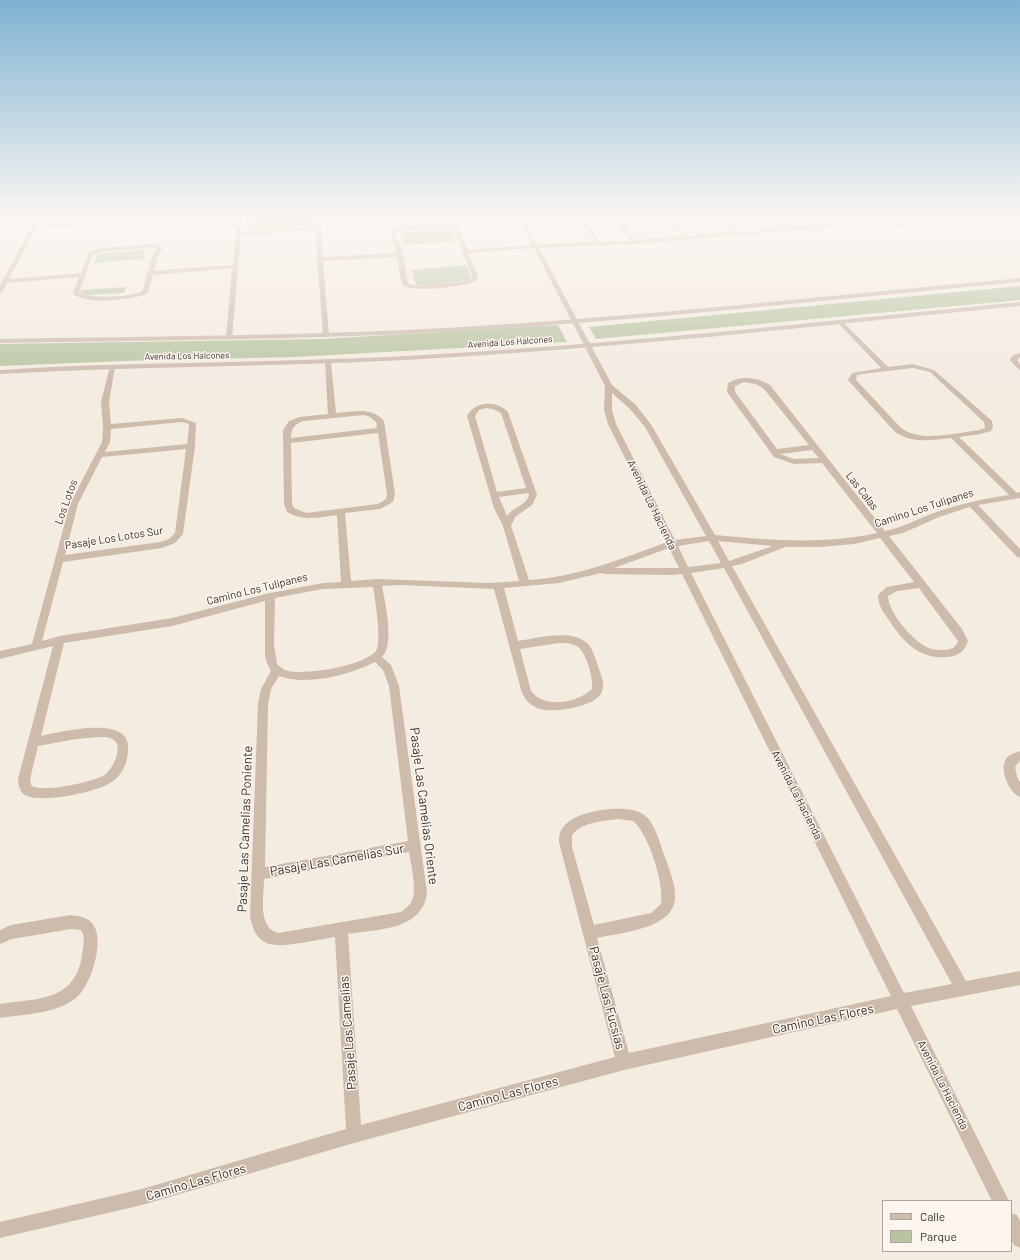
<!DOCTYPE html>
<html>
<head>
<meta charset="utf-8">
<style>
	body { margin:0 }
	#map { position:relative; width:1020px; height:1260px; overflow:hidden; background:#f4ebe1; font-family:Barlow,sans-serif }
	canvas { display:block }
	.legend { position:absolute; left:882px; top:1200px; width:130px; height:52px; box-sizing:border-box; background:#fbf5ee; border:1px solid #aea6a0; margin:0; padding:5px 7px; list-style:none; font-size:12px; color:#3b302b }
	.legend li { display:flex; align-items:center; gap:8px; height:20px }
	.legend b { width:20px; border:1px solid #aea6a0 }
</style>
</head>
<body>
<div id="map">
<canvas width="1020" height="1260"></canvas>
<ul class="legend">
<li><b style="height:5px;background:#cdbbac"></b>Calle</li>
<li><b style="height:11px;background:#b8c4a0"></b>Parque</li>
</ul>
</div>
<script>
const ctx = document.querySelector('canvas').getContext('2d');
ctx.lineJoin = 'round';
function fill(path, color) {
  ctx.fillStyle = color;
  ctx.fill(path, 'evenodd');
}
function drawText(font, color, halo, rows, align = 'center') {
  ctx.font = font + ' Barlow,sans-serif';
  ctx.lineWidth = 3;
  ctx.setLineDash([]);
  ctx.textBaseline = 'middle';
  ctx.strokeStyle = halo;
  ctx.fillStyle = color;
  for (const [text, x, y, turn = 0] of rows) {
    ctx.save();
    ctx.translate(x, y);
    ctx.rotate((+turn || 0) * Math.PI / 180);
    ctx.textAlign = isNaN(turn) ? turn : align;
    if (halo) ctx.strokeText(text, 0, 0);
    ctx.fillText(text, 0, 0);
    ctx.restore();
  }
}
fill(new Path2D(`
	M311,215L313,227L249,232V216Z
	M452,229L456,241L404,245L400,233Z
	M145,250L143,259L94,263L98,254Z
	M466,265L472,280L416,285L412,270Z
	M1020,286V300L596,339L589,327Z
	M126,287L124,293L87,295L80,293L81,290Z
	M558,325L567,342L295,357L123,361L0,366V344L322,339Z`), '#b8c4a0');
fill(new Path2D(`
	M38,215H43L38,225L206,215L141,224L36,228L9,279L81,273L89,252L101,248L153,244L160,245L163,249L159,254L154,271L233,265L237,215H243L241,232L315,227L314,215H320L323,257L397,253L390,232C406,225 439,222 457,226L468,250L532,245L517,215H522L537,244L595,242L578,215H583L600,242L630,241L612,215H617L635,240L682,236L673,226L676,224L687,236L732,232L723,223L726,221L738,232L781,228L772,219L775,217L787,227L830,224L823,215H829L835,221L836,225L833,227L634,244L539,248L612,385L636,405L652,426L715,535C769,540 822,545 877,533L822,463L794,464L774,457L727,392L728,383C741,375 757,377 770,385L885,531C902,528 917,519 934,513C958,504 983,499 1009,495L951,438C931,440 913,444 895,432L848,380L852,373L881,368L837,322V320H841L888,367L913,364L934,370L992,421L993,427L991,431L980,434L959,437L1017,493L1020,492V498L978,505L1020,549V558L1017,557L970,507L939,517L903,533L889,536L962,629L968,641C965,651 958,656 948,657C920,660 903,642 889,620C883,612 878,605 878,595L887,587L914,582L880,538L854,544L820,547H785L742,564L732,566L966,981L1020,971V985L911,1006L1009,1201H992L897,1009L624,1070L354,1143L142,1205L0,1238V1222L142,1189L346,1129L335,937C323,939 312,941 301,943C274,947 256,949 250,916L258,704L261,689L271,671L266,661L265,653V601L172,626L64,643L41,736C61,732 134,713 128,752C127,763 122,775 113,781C100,792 40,804 25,795C20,792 18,785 18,779L53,646L0,659V651L32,644L70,504L102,442L103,427L101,402L110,366L115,367L109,402L111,424L182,418L196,423L195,446L183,534L175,543L162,548L63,562L42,641L60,636L172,618L270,593L323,583L341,582L337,515C318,517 305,522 287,512L284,504L283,430L289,421L299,417L328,414L325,362L328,360L331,362L336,413C353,412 371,406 384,421L395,494L393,502L380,509L345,513L351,581L377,579L489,583L519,581L503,526L494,508L467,416C475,401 497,400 508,412L537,495L532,505L515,517L511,526L529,580C577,577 621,559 667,542L608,424L604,410L605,386L534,248L469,253L478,277L476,281C463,287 413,293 402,285L397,257L323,261L329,335L326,337L323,335L315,230L241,235L232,338L229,340L226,338L232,268L153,275L147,294C131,300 87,305 73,294L79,277L7,283L2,292L0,293V285ZM447,228H453L454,230L472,277L471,279L466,281L416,285L408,284C405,268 404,247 395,234L402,231ZM153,248L157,249L153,254L142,292C127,297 95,299 79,293L93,254L101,252ZM913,368L930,372L984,422L985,428L979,430C955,433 921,443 901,428L856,380L857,375L862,374ZM744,382L756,384L764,389L809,445L777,449L735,392V386ZM612,393L630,409L645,427L706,536L675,540L616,424L612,410ZM486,408L493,409L501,413L526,488L497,492L475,416L479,410ZM364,415L370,417L376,422L377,428L291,438C291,428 294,425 303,421ZM182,422L189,424V427L187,444L105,452L110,442L111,429ZM378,433L387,494L386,499L378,504L306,513L294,508L292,504L291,443ZM186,449L175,533L169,539L160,542L65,555L78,504L102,457ZM812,450L819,458L794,459L780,454ZM528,493L529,495C526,506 513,507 507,516L499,497ZM709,541L721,563L688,567L678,546ZM718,541L773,546L729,561ZM669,548L679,568H614ZM724,568L952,984L904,993L691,573ZM601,573L605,574L672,575L682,574L891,996L629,1053L597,938C622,932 677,929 675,895C675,883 669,869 665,857C660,844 655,822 643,814C626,803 578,810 565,825C560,830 559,836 559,842L615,1057L361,1125L348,934C377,929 422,931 427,893L399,686L391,665L382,657C395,645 385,602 382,586L400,585L494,589L522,693C526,701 531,706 540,709C554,713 591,707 600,695C606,686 602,678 599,669C596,661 594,651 588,644C573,628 536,638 518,641L504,588L559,583ZM373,587C375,599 382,642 376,651C364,666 306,675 288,671C284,670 280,667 277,664L274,644L275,598L323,589ZM919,588L958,641C956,647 952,649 947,650C941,650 937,650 931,649C915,644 888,613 888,596L897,591ZM559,643C566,643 572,643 578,647C586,652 594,680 592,689C578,703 544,709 531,691L520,649ZM375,662L383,670L389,686L408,841L265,867L268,704L271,689L279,676C306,686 350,675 375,662ZM100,737C104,737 109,737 112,739C125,745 113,768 106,774C96,782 39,794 31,785L30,779L38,746L76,739ZM618,819L633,821C648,832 665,886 661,904L651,913L594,925L572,847V835C582,822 603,821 618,819ZM409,852C411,864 417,890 412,901C410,905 405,909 401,912L278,933C257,927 264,896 264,879Z
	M664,215H670V216L667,218Z
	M876,215C884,215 889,222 898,223L1006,215H1020V218L898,227L886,224Z
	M1020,353V357L1017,360L1020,364V370L1018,369L1010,360L1012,356Z
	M1020,751V761L1015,767L1017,777L1020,782V797C1009,793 999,769 1006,759C1009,754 1015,753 1020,751Z
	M71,915C78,916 86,917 91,922C107,937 91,986 76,998C56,1014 25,1014 0,1018V1004C38,998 75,1002 82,955C83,947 86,937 81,930L71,929L12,939L0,944V930L11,925Z
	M1011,1213L1017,1215L1020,1221V1248L1014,1245L1011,1239Z`), '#cdbbac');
fill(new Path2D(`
	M1020,278V282C834,299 648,320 462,331C308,340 154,340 0,343V339C154,336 308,336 462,327C648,316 834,295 1020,278Z
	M1020,302V306C816,326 611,349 406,360C271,367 135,366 0,374V370L51,367C169,362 288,362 407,356C612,345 816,322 1020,302Z`), '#cdbbac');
fill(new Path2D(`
	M0,215H16L11,220H0Z`), '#ac5a40');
fill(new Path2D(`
	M9,215H16L11,220Z`), '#8c4a34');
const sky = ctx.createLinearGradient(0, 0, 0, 392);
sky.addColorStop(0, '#7eb2d2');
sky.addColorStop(0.55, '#faf6f2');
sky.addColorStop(1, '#faf6f200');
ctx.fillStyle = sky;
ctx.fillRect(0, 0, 1020, 392);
drawText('9px', '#3b302b', '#fbf5ee', [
	["Avenida Los Halcones",510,342,-4],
	["Avenida Los Halcones",187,356,-1]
]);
drawText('11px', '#3b302b', '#fbf5ee', [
	["Las Calas",862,491,52],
	["Los Lotos",66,502,-70],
	["Avenida La Hacienda",652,505,64],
	["Camino Los Tulipanes",924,508,-18],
	["Pasaje Los Lotos Sur",114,538,-9],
	["Camino Los Tulipanes",257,589,-14],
	["Avenida La Hacienda",797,795,63],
	["Avenida La Hacienda",943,1085,63]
]);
drawText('13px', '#3b302b', '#fbf5ee', [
	["Pasaje Las Camelias Oriente",424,806,83],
	["Pasaje Las Camelias Poniente",245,829,-88],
	["Pasaje Las Camelias Sur",337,860,-10],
	["Pasaje Las Fucsias",607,998,75],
	["Camino Las Flores",823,1019,-12],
	["Pasaje Las Camelias",348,1033,-94],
	["Camino Las Flores",508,1094,-15],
	["Camino Las Flores",196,1182,-16]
]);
</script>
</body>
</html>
